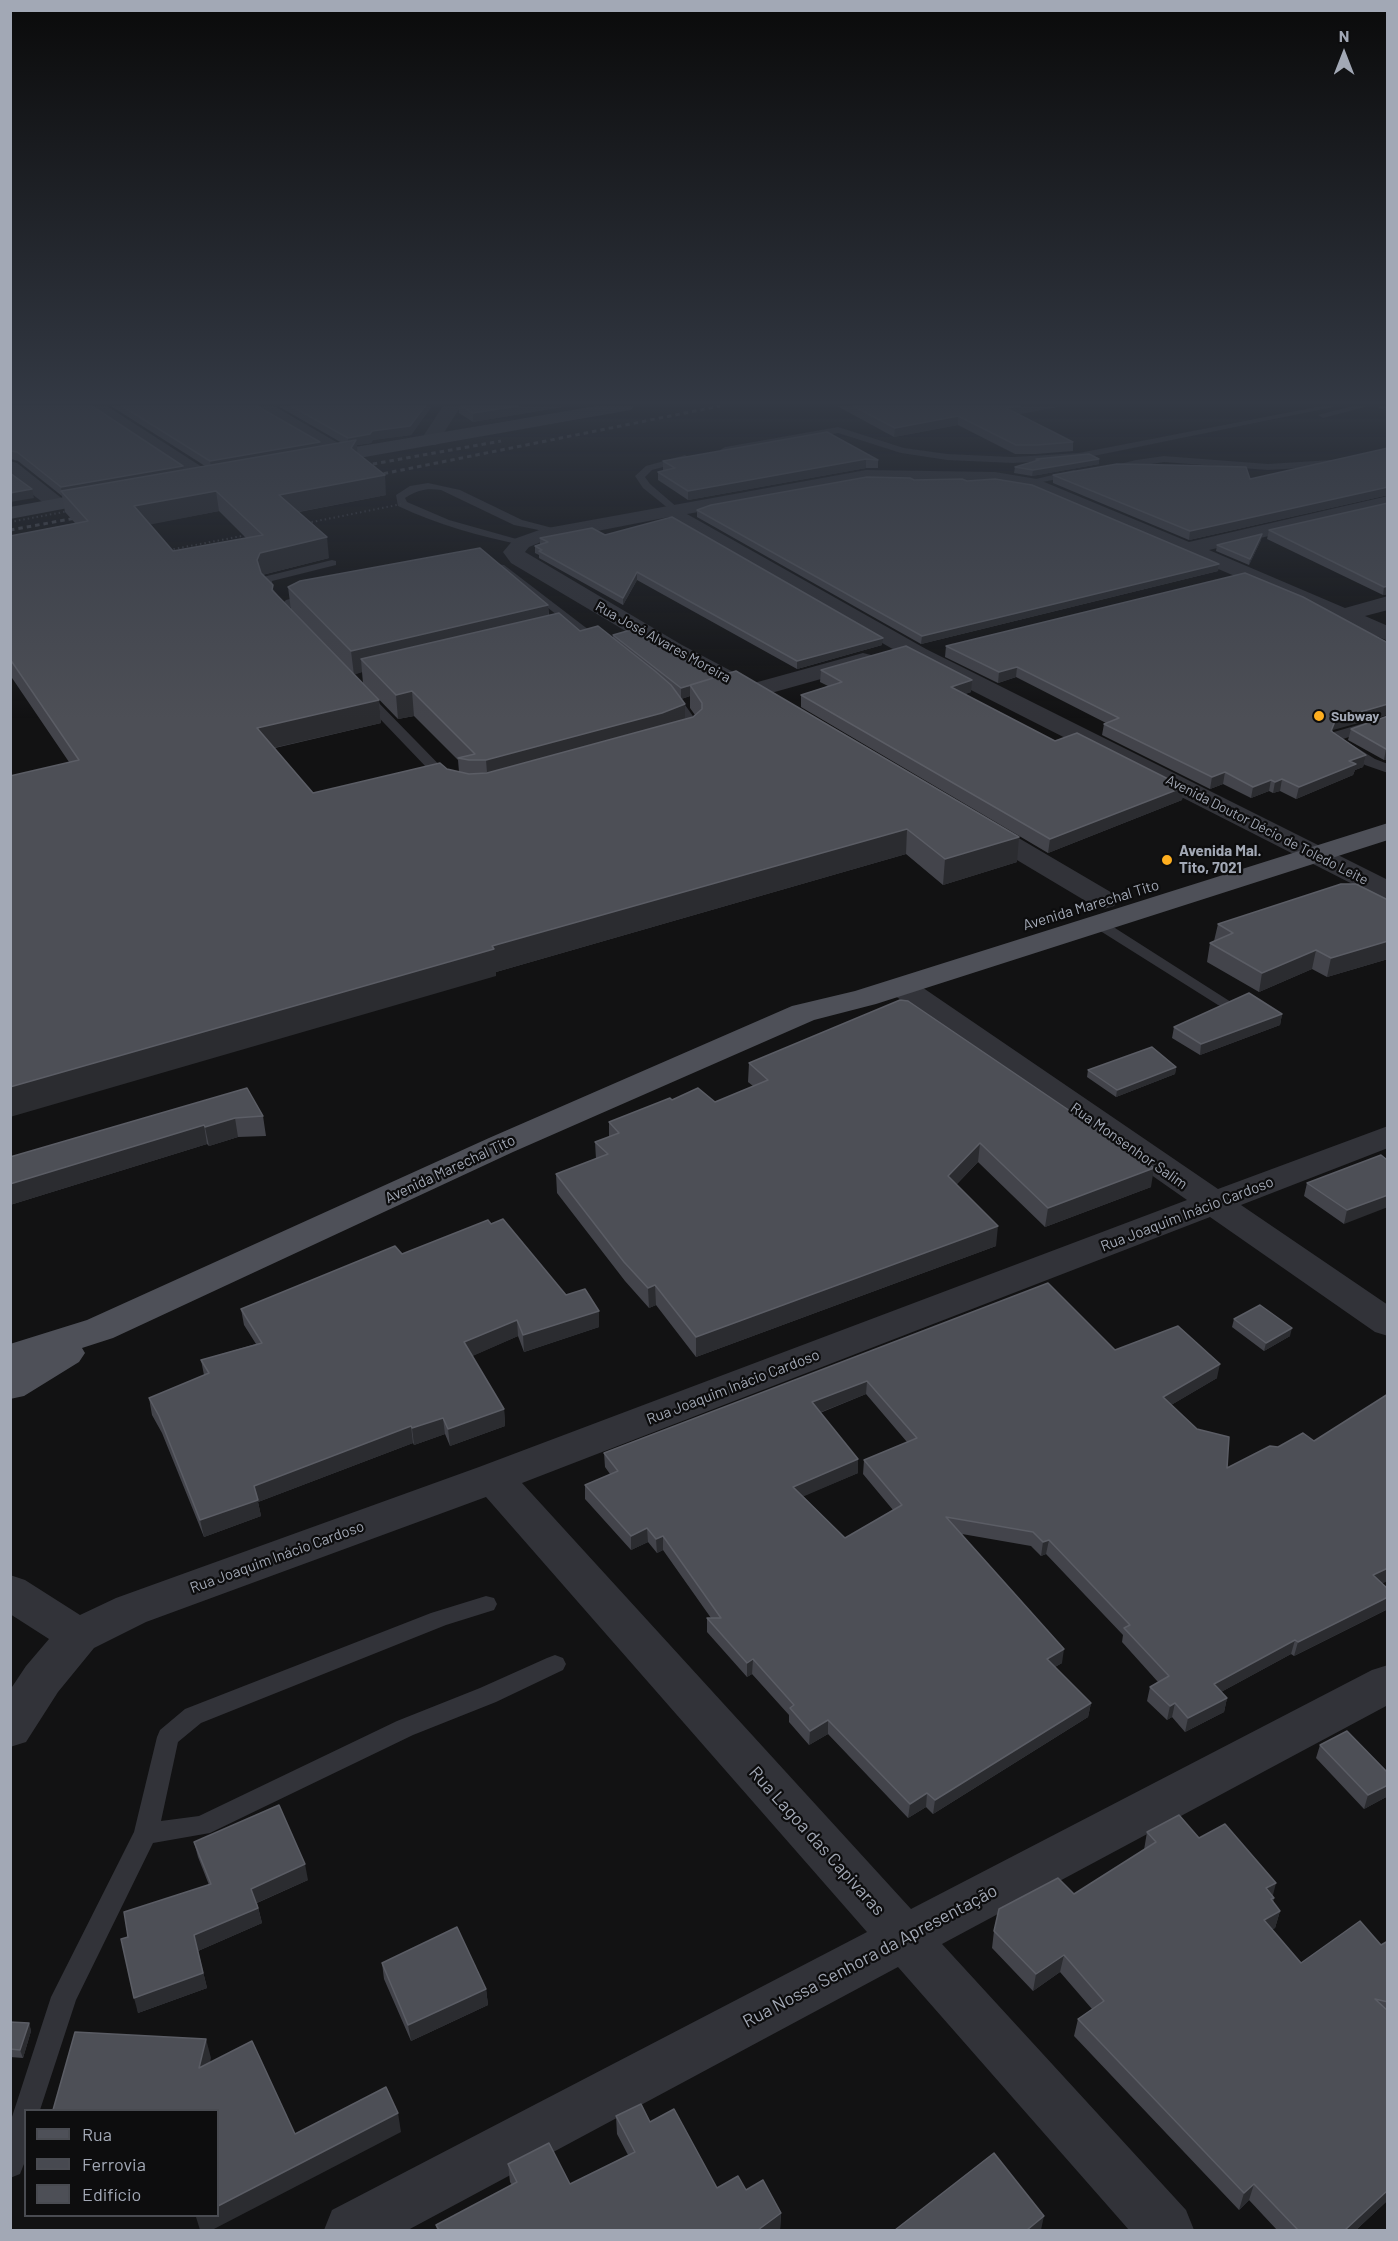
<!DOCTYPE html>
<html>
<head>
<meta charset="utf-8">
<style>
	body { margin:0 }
	#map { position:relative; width:1398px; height:2241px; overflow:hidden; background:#121213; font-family:Barlow,sans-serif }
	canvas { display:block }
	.frame { position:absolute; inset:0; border:12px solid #a2a8b5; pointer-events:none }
	.legend { position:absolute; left:24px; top:2109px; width:195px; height:108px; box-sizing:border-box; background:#0d0d0e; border:2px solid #494b51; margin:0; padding:8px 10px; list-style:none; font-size:18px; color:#a2a8b5 }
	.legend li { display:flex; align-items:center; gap:12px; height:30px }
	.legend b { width:30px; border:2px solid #494b51 }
	.north { position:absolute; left:1314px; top:24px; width:60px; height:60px; -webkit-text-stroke:4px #0d0d0e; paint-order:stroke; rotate:0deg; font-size:16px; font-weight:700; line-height:24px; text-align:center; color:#a2a8b5 }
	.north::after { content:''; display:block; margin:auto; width:21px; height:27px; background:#a2a8b5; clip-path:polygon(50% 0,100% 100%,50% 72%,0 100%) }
</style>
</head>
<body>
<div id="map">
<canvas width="1398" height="2241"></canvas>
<div class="frame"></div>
<ul class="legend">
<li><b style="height:8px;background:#4e5058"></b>Rua</li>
<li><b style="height:8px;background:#474950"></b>Ferrovia</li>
<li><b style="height:16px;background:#4d4f56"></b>Edifício</li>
</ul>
<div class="north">N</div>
</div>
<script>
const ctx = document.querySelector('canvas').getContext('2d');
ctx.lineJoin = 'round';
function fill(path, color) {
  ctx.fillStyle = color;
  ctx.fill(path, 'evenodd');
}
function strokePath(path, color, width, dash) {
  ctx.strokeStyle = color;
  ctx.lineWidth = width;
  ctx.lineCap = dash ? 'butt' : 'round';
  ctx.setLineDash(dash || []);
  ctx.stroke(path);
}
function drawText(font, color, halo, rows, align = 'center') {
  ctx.font = font + ' Barlow,sans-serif';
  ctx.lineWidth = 4.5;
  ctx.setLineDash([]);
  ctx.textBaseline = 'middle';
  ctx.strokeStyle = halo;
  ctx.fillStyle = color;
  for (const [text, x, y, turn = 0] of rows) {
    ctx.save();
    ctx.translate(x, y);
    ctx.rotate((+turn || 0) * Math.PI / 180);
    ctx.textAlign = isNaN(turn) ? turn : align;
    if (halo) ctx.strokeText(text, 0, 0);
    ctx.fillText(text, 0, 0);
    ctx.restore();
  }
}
fill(new Path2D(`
	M1322,406H1338L1079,459L1013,463L947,460L901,453L838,433L725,453L720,450L725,447L838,427L904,448L947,454L1013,457L1079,453Z
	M1353,406H1368L1323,418L1318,415Z
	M1378,406H1388V411L1379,408Z
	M685,455L690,458L688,460L652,470L645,477L650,484L678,508L679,510L674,513L643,488L635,476L646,466Z
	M1164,456L1268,464L1331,460L1336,463L1331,466L1268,470L1164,462L1109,471L1104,468L1136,460Z
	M1074,470L1077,471V475L1028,485L1023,482Z
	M428,483L460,490L522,520L568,532L563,535L514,525L441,490C426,488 418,490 405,498L407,502L449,520L527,542L522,545C479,536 438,525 398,506L396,495L410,486Z
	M332,560L336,561V565L272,581L273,589L279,597L278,599H270L262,589L263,577Z
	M478,562L504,565L683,702L700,726C700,740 683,742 671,746L488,795L471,796L449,791L276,610L286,600L302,596ZM478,568L497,570L519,585L675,708L688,726V730L663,740L488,787L471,788L459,785L288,610L294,604L302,602Z
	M1388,716V724L1343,739L1375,759L1388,764V773L1365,765L1330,740L1334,732Z
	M1099,920L1104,921L1231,1002L1223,1007L1218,1005L1094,927L1092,924Z
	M486,1596L494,1598L497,1604L494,1610L446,1625L201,1723L178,1742L161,1821L199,1816L397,1721L480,1688L547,1658L555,1655L563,1658L566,1664L563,1670L496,1702L413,1735L210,1833L153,1843L76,2000L40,2110H26V2159L20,2174L10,2178V2123L51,1997L134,1832L157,1737L160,1730L185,1709L431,1613Z`), '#323339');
fill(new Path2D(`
	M86,406H107L213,474L216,478L213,482H199Z
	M253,406H274L352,451L355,455L352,459H338L256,410Z
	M443,406H461L436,445H422L420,441Z
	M10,461L17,463L64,500L67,504L64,508H50L10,477Z
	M866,470L995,472L1037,479L1189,542L1388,496V508L1209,550L1345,608L1388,596V610L1365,616L1388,626V641L1032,490L995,484L866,482L687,514L926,649L1388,880V899L1378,897L910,659L674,523L669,517L541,542L529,547L525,552L682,645L754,683L863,653L871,655L875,660L871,665L771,693L774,697L771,702L762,704L753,702L666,655L511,563L503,552L514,539L542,529Z
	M979,818L988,820L1114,894L1118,900L1114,906L1104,909L1094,906L970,832L966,826L970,820Z
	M902,978L913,981L1218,1189L1388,1126V1148L1241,1205L1388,1305V1336L1375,1332L1210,1217L522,1483L911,1909L1372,1670L1388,1665V1705L942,1944L1186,2210L1194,2230H1129L898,1967L408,2230H324L332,2210L867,1932L486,1497L146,1622L94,1648L58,1692L26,1742L10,1747V1690L26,1666L49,1639L10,1614V1575L25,1580L80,1615L116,1598L479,1467L1187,1200L891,993L887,987L891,981Z`), '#323339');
fill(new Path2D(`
	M596,406H634L631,410L625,411L314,466L307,464L304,460L307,456L314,454Z
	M109,489L116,491L119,495L116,499L10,519V507Z`), '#404249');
fill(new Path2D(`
	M1388,823V840L876,1004L814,1020L513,1152L113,1338L82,1348L85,1353L79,1362L24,1396L10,1399V1344L87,1320L489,1138L792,1006L855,991Z`), '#4e5058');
strokePath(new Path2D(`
	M356,467L501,441
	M367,477L720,406
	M10,530L87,516`), '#474950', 3, [4.5, 4]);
strokePath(new Path2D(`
	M10,522L69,511
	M307,523L402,504
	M169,550L247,535`), '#383a40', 2, [1.5, 3]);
fill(new Path2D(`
	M10,406L183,470L205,466L111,406H257L320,442V447L342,443L278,406H432L411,435L373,440L371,443L357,445L358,454L386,495L299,512L329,558L262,575L274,592L291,610L288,587L548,605L549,616L580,631L613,638V635L1017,862L943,885L906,854L496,972V976L69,762L10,675V536L75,523L65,512L62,496L18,461L11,459ZM219,511L246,538L173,551L150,524ZM362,672L363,683L398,719L414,716L458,760L459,772L447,769L313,793L275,748L381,723L379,700L354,674ZM690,696V708L695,715L693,717L685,720L679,697L681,699Z
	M459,406H568L473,422L459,413Z
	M837,406H1062L1017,414L1073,442V451L1036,454H1015L958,425L894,437Z
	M1388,448V495L1189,540L1053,483V475L1250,479Z
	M1036,459L1099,464L1032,476L1014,473L1015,467L1035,461Z
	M878,460V468H866L688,500L658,480V472L665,470H663V461Z
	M914,480L967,481L1219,564L1218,571L921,644L697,517V510Z
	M1388,503V594L1383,595L1267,539L1269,530Z
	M1262,534L1261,540L1249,565L1216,551L1217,545Z
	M605,535L882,645L797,669L637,580L623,605L539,558V555L535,553V546L540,544V538Z
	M946,646L1333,730V732L1366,755L1363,767L1355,770L1353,775L1296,799L1280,791L1273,793L1269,791L1251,798L1223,784L1210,789L1102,735L1104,724L1106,723L1016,677L998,683L945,657Z
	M821,670L971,692L965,694L1055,741L1184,787L1182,800L1048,853L801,707V695L828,686L820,682Z
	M1388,716V759L1384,760L1348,740L1351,729Z
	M1388,900V959L1327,977L1312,969L1259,992L1207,962L1210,943L1214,941L1218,924Z
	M1282,1014L1280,1025L1200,1055L1172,1038L1174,1027Z
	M749,1063L1151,1187L1045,1227L978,1162L956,1185L996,1246L696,1357L656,1305L649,1308L625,1281L557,1193L556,1174L596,1159L595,1142L609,1137V1122L672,1100L715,1102L753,1086L748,1082Z
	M1176,1067L1175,1074L1116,1097L1087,1077L1088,1070Z
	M247,1088L263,1116L266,1136L238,1137L209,1146L207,1144L10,1205V1157Z
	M1381,1155L1344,1224L1304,1196L1307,1183Z
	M491,1224L599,1327L524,1352L518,1336L472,1356L504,1409L505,1426L450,1446L445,1434L414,1445L413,1443L258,1502L261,1516L204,1537L162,1433L152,1415L149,1398L204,1375L201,1360L256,1344L244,1325L241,1309Z
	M1048,1283L1115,1350L1217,1378L1171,1405L1227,1468L1278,1447L1314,1441L1388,1394V1581L1382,1583L1388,1589V1609L1294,1656L1291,1654L1221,1692L1227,1698L1224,1712L1185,1732L1172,1717L1167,1720L1147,1701L1150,1687L1158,1682L1122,1642L1123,1635L1046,1554L1041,1556L1031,1546L962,1534L1062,1663L1055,1667L1091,1703L1088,1717L933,1814L926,1807L908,1818L828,1734L809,1745L789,1722V1715L752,1674L747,1677L707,1632V1618H711L663,1550L657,1553L648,1542L631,1550L585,1499V1485L610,1474L605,1467L604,1453ZM866,1394L907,1442L864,1460L863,1474L893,1510L845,1538L803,1496L858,1473V1459L820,1413Z
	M1234,1319L1290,1336L1264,1351L1232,1327Z
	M1320,1745L1388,1773V1796L1364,1809L1316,1758Z
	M1147,1832L1199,1838L1272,1896L1274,1898L1273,1902L1280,1911L1275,1928L1272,1929L1301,1963L1381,1945L1388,1941V2200L1356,2230H1277L1249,2200L1239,2210L1074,2036L1078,2019L1092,2009L1060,1972L1033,1991L992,1948L994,1931L1074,1894L1144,1850Z
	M194,1842L308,1880L257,1903L262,1923L198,1951L207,1988L138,2013L128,1937L209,1885L198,1857Z
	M382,1963L486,1989L488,2005L411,2041L384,1979Z
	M10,2022L29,2023L31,2031L23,2058L10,2057Z
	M616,2116L650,2122L717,2188L746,2190L781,2213L780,2230H437L436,2225L512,2185L510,2182L508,2164L570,2184L628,2155L617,2134Z`), '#43444b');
fill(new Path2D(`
	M425,406H432L411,435L373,440L371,443L357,445L358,460L348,446V438L372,431Z
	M518,406H568L473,422V413Z
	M1020,406H1062L1005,417L1006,408Z
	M958,416V425L894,437L895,428Z
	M320,442L321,451L211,470L210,461Z
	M866,459V468L688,500V491Z
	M1099,459V464L1032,476L1033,470Z
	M183,466L184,475L61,491L62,496L61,487Z
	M385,475L386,495L282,515L279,495Z
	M1388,487V495L1189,540L1190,531Z
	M32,489L34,498L10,502V493Z
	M216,491L219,511L138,527L134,506Z
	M1262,534L1261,540L1249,565L1250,559Z
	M327,537L329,558L262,575L260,581L257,560L260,553Z
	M1219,564L1218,571L921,644L922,636Z
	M637,572V580L623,605V598Z
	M1388,586V594L1383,595L1384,587Z
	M548,605L549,628L361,659L362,672L354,675L351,651Z
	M883,638L882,645L797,669V661Z
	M1017,667L1016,677L998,683L999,672Z
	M972,680L971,692L950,699L951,687Z
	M690,686V696L681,699V688Z
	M412,691L414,716L398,719L396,695Z
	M379,700L381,723L260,751L257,728Z
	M685,704V729L488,785L486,760Z
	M1388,704V715L1333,730L1329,742L1331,731L1336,719Z
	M1386,749H1388V759L1384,760Z
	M1366,755L1363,767L1355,770L1353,775L1296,799L1299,787L1349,761Z
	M1225,772L1223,784L1210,789L1212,777Z
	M1282,779L1280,791L1273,793L1275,782Z
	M1271,780L1269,791L1251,798L1253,787Z
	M1184,787L1182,800L1048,853L1050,839Z
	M907,829L906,854L496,972V976L10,1117V1087L492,946Z
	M1019,837L1017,862L943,885L945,859Z
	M1388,941V959L1327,977L1331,958Z
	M1316,950L1312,969L1259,992L1262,973Z
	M1282,1014L1280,1025L1200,1055L1201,1044Z
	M1176,1067L1175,1074L1116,1097L1117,1090Z
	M235,1118L238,1137L209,1146L205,1127Z
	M204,1125L207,1144L10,1205V1184Z
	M980,1143L978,1162L946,1195L948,1176Z
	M1154,1168L1151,1187L1045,1227L1048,1208Z
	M1388,1195V1207L1344,1224L1347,1210Z
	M998,1226L996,1246L696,1357V1337Z
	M655,1285L656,1305L649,1308L648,1288Z
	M599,1311V1327L524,1352L523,1335Z
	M517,1320L518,1336L466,1359L464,1342Z
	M1292,1328L1290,1336L1264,1351L1266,1343Z
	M1220,1364L1217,1378L1161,1411L1163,1397Z
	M867,1381L866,1394L811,1416L812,1402Z
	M504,1409L505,1426L450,1446L448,1429Z
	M443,1418L445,1434L414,1445L412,1428Z
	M411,1426L413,1443L258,1502L261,1516L204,1537L200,1520L254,1486Z
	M858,1459V1473L793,1501V1487Z
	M647,1528L648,1542L631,1550V1536Z
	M663,1536V1550L657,1553L656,1539Z
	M1049,1540L1046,1554L1041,1556L1043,1542Z
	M1388,1568V1581L1369,1589L1373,1575Z
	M1388,1597V1609L1294,1656L1298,1642Z
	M1295,1640L1291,1654L1210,1698L1214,1684Z
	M1064,1649L1062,1663L1044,1673L1047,1659Z
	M753,1659L752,1674L747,1677V1663Z
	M1227,1698L1224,1712L1185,1732L1188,1718Z
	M1091,1703L1088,1717L933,1814L935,1800Z
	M1175,1703L1172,1717L1167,1720L1170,1706Z
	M828,1720V1734L809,1745L810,1731Z
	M1388,1785V1796L1364,1809L1368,1795Z
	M927,1793L926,1807L908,1818L910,1804Z
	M305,1864L308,1880L254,1904L251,1889Z
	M1276,1883L1272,1899L1274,1898L1269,1915L1266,1888Z
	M258,1908L262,1923L198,1951L207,1988L138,2013L134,1998L194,1935Z
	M1280,1911L1275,1928L1259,1937L1264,1920Z
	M1064,1955L1060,1972L1033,1991L1036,1974Z
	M486,1989L488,2005L411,2041L408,2025Z
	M29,2023L31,2031L23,2058L20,2050Z
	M206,2039L211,2058L205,2088L199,2068Z
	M398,2113L401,2132L212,2230H200L196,2217L199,2216H218V2206Z
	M1254,2184L1249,2200L1239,2210L1244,2193Z
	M1388,2190V2200L1356,2230H1345Z
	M781,2213L780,2230H758Z
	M1044,2216L1041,2230H1027Z`), '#2b2c30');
const building = new Path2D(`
	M10,406H92L183,466L61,487L17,452L10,451Z
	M122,406H257L320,442L210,461Z
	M291,406H425L410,426L372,431L370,434L348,438Z
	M461,406H518L473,413Z
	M853,406H1020L1006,408L1073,442L1037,445H1016L958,416L895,428Z
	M827,432L878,460L866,459L688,491L658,472L675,468L663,461Z
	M356,440L351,448L385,475L279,495L327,537L260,553L257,560L261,573L273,585L272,590L379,700L257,728L313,793L440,763L447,769L469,774L487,773L693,717L702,709V703L690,685L736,671L1019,837L945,859L907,829L492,946L494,949L10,1087V776L79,760L10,659V536L88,521L61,491ZM216,491L263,535L173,551L134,506Z
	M1388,448V487L1190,531L1053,475L1117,464L1170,465L1246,467L1250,479Z
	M1089,454L1099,459L1033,470L1015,467L1039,460L1036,459Z
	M10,473L32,489L10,493Z
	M867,477L910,478L914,480L962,479L967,481L995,479L1032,485L1219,564L922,636L697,510L711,505Z
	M1388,503V586L1384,587L1269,530Z
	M672,517L883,638L797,661L637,572L623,598L539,551L542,550L535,546L548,542L540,538L592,528L605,535Z
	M1262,534L1250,559L1217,545Z
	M480,548L548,605L351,651L288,587L300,581Z
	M1245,573L1303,597L1388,643V704L1336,719L1331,731L1366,755L1349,761L1356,764L1299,787L1282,779L1275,782L1271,780L1253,787L1225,772L1212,777L1104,724L1119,718L1017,667L999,672L946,646Z
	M559,613L580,631L598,626L655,671L671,685L685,704L662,713L486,760H469L458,758L475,754L412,691L396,695L361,659Z
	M634,629L720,676L681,688L613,635Z
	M906,646L972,680L951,687L1055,741L1077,733L1184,787L1050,839L801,695L842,682L821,670Z
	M1388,716V749H1386L1351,729Z
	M1341,884H1356L1388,900V941L1331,958L1316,950L1262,973L1210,943L1233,933L1218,924Z
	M1249,993L1282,1014L1201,1044L1174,1027Z
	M900,1000L908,1001L1154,1168L1048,1208L980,1143L948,1176L998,1226L696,1337L655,1285L648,1288L624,1262L556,1174L608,1154L595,1142L619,1133L609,1122L670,1098L672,1100L698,1088L715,1102L768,1080L749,1063Z
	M1152,1047L1176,1067L1117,1090L1088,1070Z
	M247,1088L263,1116L235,1118L205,1127L204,1125L10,1184V1157Z
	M1381,1155L1386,1159L1388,1158V1195L1347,1210L1307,1183Z
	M503,1219L566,1295L585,1289L599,1311L523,1335L517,1320L464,1342L504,1409L448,1429L443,1418L412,1428L411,1426L254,1486L258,1500L200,1520L159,1416L149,1398L209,1373L201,1360L262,1343L241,1309L395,1246L402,1254L488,1220L491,1224Z
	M1048,1283L1115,1350L1178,1326L1220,1364L1163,1397L1197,1429L1229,1437L1227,1468L1270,1446L1278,1447L1303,1433L1314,1441L1388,1394V1568L1373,1575L1388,1589V1597L1298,1642L1295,1640L1214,1684L1227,1698L1188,1718L1175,1703L1170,1706L1150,1687L1169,1676L1124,1628L1130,1625L1049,1540L1043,1542L1033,1532L946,1517L1064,1649L1047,1659L1091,1703L935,1800L927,1793L910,1804L828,1720L810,1731L790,1708L794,1705L753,1659L747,1663L707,1618H721L663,1536L656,1539L647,1528L631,1536L585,1485L618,1471L604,1453ZM867,1381L917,1438L864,1460L902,1505L845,1538L793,1487L858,1459L812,1402Z
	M1260,1305L1292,1328L1266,1343L1234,1319Z
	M1347,1731L1388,1773V1785L1368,1795L1320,1745Z
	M279,1805L305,1864L251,1889L258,1908L194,1935L203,1973L134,1998L121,1939L128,1937L124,1912L211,1884L194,1842Z
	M1179,1815L1199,1838L1225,1824L1276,1883L1266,1888L1274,1898L1271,1899L1280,1911L1264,1920L1301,1963L1360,1921L1381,1945L1388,1941V2002L1375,1999L1388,2011V2190L1345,2230H1298L1254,2184L1244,2193L1078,2019L1104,2001L1064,1955L1036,1974L994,1931L999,1909L1058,1878L1074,1894L1156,1842L1147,1832Z
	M457,1927L486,1989L408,2025L382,1963Z
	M10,2022L29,2023L20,2050L10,2049Z
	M75,2032L206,2039L199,2068L252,2041L295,2134L386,2087L398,2113L218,2206V2110H53Z
	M641,2104L650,2122L674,2109L717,2188L738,2176L746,2190L763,2180L781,2213L758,2230H439L436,2225L517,2182L508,2164L549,2143L570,2184L635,2152L616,2116Z
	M994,2153L1044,2216L1027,2230H895Z`);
fill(building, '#4d4f56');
strokePath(building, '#5b5d65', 1.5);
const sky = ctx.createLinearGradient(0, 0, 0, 719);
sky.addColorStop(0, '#0a0a0a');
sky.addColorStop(0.56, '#333944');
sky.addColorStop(1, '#33394400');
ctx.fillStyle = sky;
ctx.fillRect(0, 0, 1398, 719);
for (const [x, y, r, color] of [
	[1319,716,6,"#feae1f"],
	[1167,860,6,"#feae1f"]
]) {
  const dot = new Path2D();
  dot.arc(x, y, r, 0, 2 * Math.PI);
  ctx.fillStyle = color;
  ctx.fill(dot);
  strokePath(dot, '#0d0d0e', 2);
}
drawText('14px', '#a2a8b5', '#0d0d0e', [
	["Rua José Alvares Moreira",663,642,29],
	["Avenida Doutor Décio de Toledo Leite",1267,830,27]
]);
drawText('bold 14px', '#a2a8b5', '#0d0d0e', [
	["Subway",1331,716]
], 'left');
drawText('bold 15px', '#a2a8b5', '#0d0d0e', [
	["Avenida Mal.",1179,851],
	["Tito, 7021",1179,868]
], 'left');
drawText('15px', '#a2a8b5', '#0d0d0e', [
	["Avenida Marechal Tito",1091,905,-17],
	["Rua Monsenhor Salim",1129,1146,35],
	["Avenida Marechal Tito",450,1169,-25],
	["Rua Joaquim Inácio Cardoso",1187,1214,-21],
	["Rua Joaquim Inácio Cardoso",733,1387,-21],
	["Rua Joaquim Inácio Cardoso",277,1557,-20]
]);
drawText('18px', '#a2a8b5', '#0d0d0e', [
	["Rua Lagoa das Capivaras",817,1841,48],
	["Rua Nossa Senhora da Apresentação",870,1956,-28]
]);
</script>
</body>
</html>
